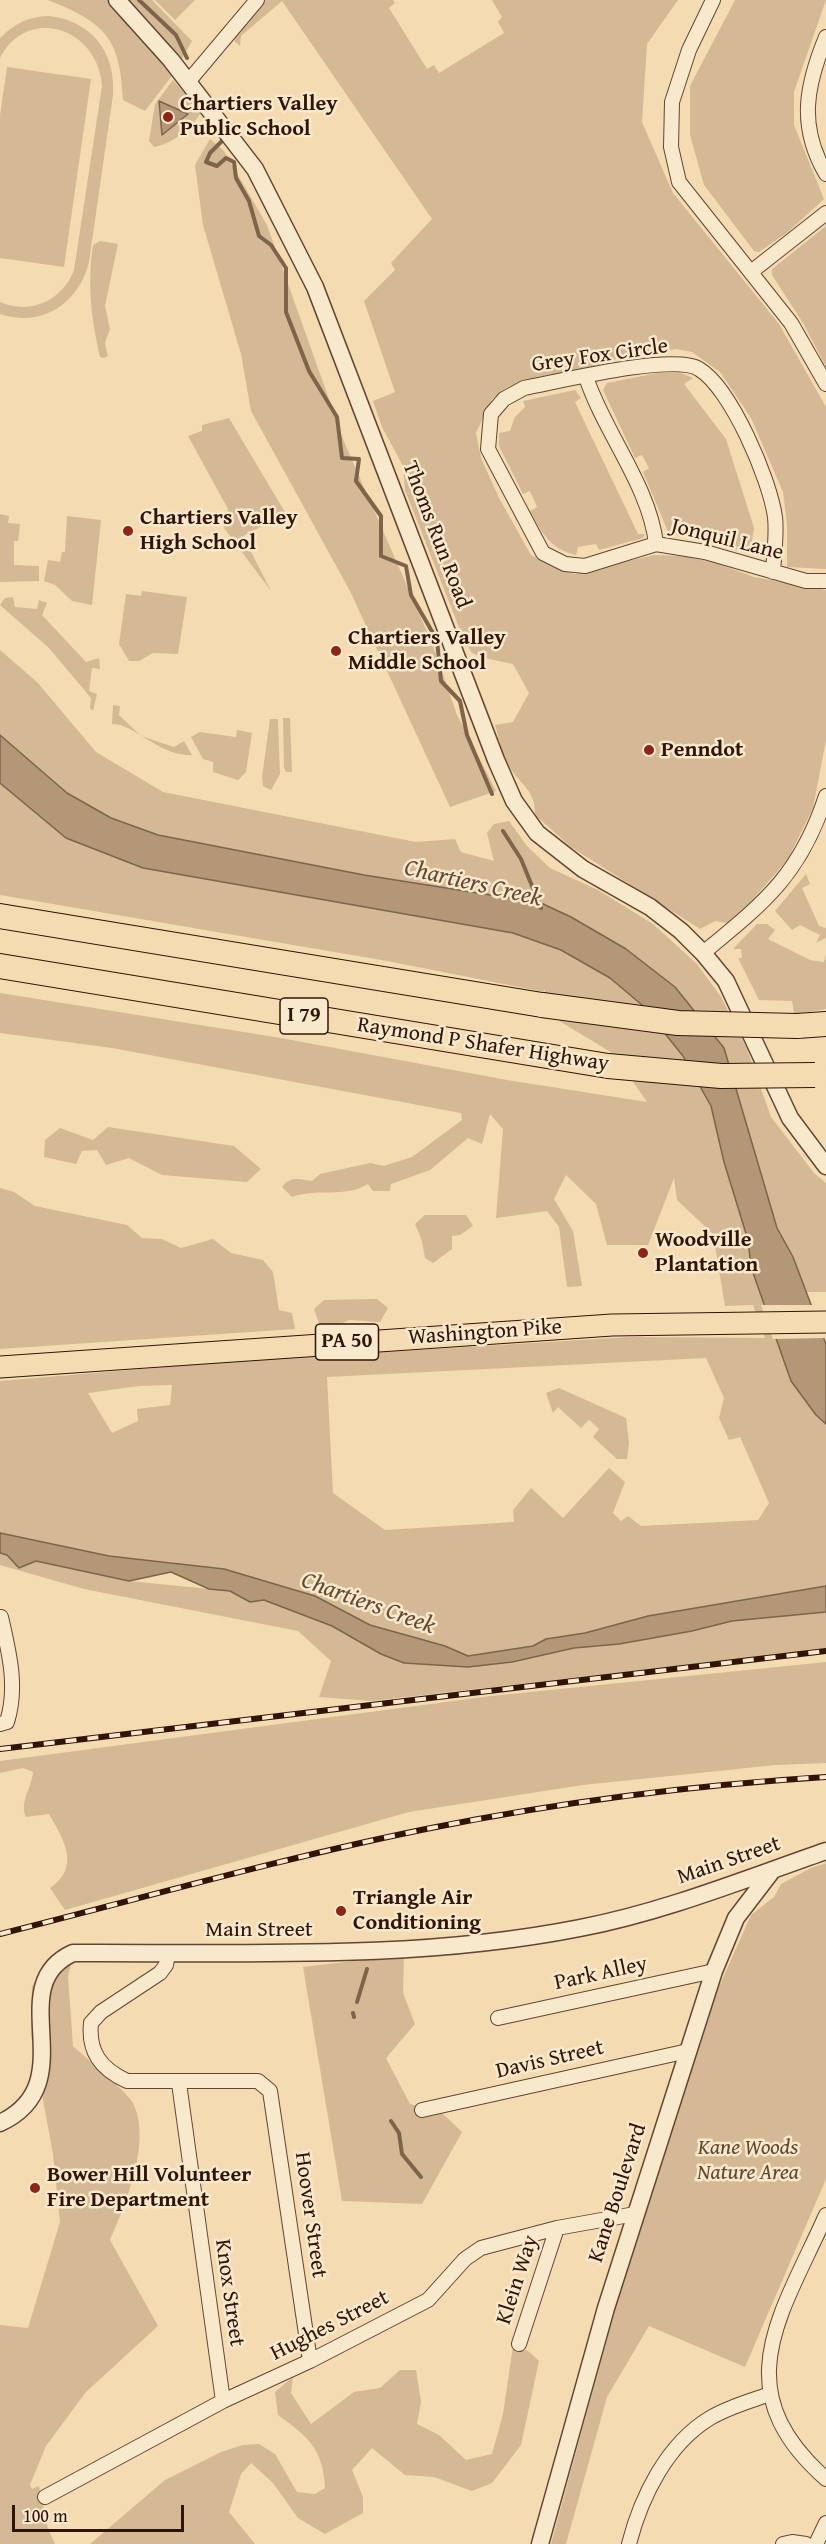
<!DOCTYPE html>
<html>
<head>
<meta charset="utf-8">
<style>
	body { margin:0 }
	#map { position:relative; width:826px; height:2544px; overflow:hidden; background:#f5dbb1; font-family:"Gentium Book Plus",serif }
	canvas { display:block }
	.scale { position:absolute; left:12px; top:2505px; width:172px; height:27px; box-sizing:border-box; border:3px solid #321407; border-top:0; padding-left:8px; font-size:18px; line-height:21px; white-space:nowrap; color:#321407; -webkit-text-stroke:4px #f8e8cc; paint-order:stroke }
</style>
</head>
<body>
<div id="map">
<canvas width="826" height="2544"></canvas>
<div class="scale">100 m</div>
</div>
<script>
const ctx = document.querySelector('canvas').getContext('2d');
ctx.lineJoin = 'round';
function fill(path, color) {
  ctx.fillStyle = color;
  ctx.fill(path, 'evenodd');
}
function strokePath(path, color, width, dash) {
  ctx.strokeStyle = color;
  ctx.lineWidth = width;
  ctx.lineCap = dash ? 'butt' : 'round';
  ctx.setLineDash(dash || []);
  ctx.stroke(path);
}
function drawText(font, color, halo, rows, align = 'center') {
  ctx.font = font + ' "Gentium Book Plus",serif';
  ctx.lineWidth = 5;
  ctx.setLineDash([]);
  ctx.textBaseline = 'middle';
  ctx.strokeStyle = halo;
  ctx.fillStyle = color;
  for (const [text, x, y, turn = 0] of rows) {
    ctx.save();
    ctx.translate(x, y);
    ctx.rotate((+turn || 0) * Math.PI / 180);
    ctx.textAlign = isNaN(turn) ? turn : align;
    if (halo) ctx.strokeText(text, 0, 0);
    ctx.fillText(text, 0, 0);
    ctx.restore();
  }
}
fill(new Path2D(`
	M48,0H152L192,41L174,73L145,111L123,100C120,37 105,23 48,0Z
	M155,0H195L175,20Z
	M266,0H393L395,3L389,8L427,69L434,65L439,73L504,33L498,22L502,17L492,0H678L647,44L642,122L673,193L779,324L826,407V569L787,567V524L783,492L751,418L720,372L692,352L676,349L611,360L593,367L526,379L506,388L492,399L476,433L481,458L499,498L531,555L560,570L575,574L654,555L685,556L719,564L754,577L826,590V740L813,808L788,859L734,921L727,923L715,921L700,929L571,847L535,815C536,790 520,785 509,766C502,754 499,738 495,725L513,722L529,693L513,664L484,658L472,653L464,640L405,490L403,466L382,427L373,401L395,392L364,301L395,270L391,263L432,219L282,1L241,36L240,46L234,41L236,34Z
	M735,0H826L794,92V125L824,199L788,232L759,252L754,251L704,185L690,135V86Z
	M48,16C92,20 116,53 113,95L89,262C79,304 41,328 0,314V302C31,315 62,301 74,270L102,86C98,27 27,5 0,58V38C15,23 28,17 48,16Z
	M7,67L91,79L64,267L0,258V115Z
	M173,80L201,112C191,129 174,143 154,147L149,141L155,104Z
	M210,139L224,151L267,225L345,444L432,643L457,715L496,791L450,807L350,591L251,411L241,354L203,225L195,165Z
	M826,226V367L803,323L772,275V269Z
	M100,241L118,244L105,306L110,329L105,343L108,356L104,358L100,357C91,319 87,283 93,245Z
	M679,372L693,378L684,384L726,439L754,528L750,554L698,539L669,534L643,472L649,468L642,455L635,458L603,390L607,383L657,373Z
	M575,390L581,398L575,402L638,534H645L643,538L599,550L596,544L578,547L576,555C550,549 542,533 530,511L537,507L530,491L523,494L499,446V433L510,431L515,417L525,407L523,401Z
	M229,418L286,514L243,536L271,591L224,528L228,509L188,436L202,431V425Z
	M0,514L9,516L8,523L20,524L18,541H14V565L39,566V581L0,582Z
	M67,516L101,520L92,605L72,601L55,585L44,581L48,560L60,562L62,552H65Z
	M142,591L187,597L178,654L153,653L139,661H129L119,644L126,594L141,596Z
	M13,597L15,607L37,609L39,600L47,603L42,615L86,662L99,658L100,669L92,668L89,691L97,694L93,711L90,708L91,698L49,648L0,605L5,598Z
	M0,650L37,682L96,752L163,792L416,842L455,839L461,852L494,861L487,833L494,824L509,821L527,846L550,868L598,890L653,924L697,964L721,997L747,1049L771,1117L814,1173L826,1183V1292H806L793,1257L777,1228L723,1048L626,949L571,917L541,903L364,875L158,835L111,818L67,793L0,735Z
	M113,705L120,706L119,715L141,736L174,747L184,741L192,755C160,757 132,722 112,724Z
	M283,718H290L292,772H286L284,768Z
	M270,719H278L280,774L271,790L263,786L262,777Z
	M237,730L252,733L246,772L238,780L213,772V762L203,759L191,737L200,732L236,737Z
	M0,783L66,838L143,868L513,933L561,950L610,978L642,1005L683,1056L711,1106L724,1162L748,1240L751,1267L791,1381L816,1415L826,1424V1586L648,1616L585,1633L546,1639L533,1646L468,1656L445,1646L370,1625L315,1596L171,1562L110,1556L0,1533V1381L224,1362L629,1337L765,1338L753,1305L725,1306L713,1234L677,1200L674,1178L648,1245H607L596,1204L566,1175L554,1199L573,1231L582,1286L567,1287L559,1227L547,1211L496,1218L503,1129L490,1114L482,1144L468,1138L430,1170L391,1184L390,1191H373L368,1184C346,1198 315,1188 292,1197L282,1187C290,1176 300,1179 312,1181L320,1174L370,1163L384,1166L412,1157L462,1120L461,1113L112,1048L0,1033V993L281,1038L507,1080L647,1102L614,1054L556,1019L544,989V992L387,961L0,895ZM706,1358L724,1398L719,1418L729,1440L740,1437L769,1503L758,1520L641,1526L628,1516L621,1521L613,1513L625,1482L609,1468L563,1518L531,1488L513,1510L514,1522L385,1530L333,1493L327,1377ZM172,1385L170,1405L137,1409L138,1421L112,1433L88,1393L139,1386Z
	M806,874L810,884L802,888L819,926L826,928V938L816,943L820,935L800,925L792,930L775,911Z
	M757,924H767L775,930L768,939L810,960L824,962L826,954V1009L797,1014L794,1013L792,1001L759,1000L738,958H742L741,949H733Z
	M108,1127L234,1146L261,1169L247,1182L162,1175L129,1158L106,1165L97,1150L82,1151L76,1164L44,1157L45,1140L60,1128L93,1140Z
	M0,1188L14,1192L35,1206L127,1225L142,1238L162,1239L181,1248L213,1239L231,1253L263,1260L273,1272L279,1310L292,1313L295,1329L0,1349Z
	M425,1215H466L473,1226L460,1235L452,1236V1249L433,1263L425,1258L422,1241L415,1224Z
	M377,1299L388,1308L380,1322L349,1320L339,1325L319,1323L314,1309L324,1300Z
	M559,1388L626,1418L629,1443L627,1459H617L593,1437L599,1429L589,1420L581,1428L558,1407L553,1413L546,1393Z
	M0,1553L7,1555L19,1568L36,1561L129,1581L230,1591L250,1602L264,1599L332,1626L381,1654L468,1667L512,1662L574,1648L619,1644L692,1631L732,1621L826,1612V1649L372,1701L319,1697L331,1661L298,1631L84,1589L0,1565Z
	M826,1662V1763L776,1765L583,1785L409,1812L65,1910L50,1888C81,1867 64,1840 49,1814L26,1817C19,1802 32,1787 33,1772L23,1768L0,1773V1761L491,1696Z
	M826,1863V2179L745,2367L649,2326L607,2397L566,2544H551L617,2302L705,2018L751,1915L774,1897L781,1884L811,1868Z
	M404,1955L403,1993L415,2024L386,2058L410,2104L441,2112L462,2132L422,2204L342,2201L303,1967Z
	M54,1963L71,1964L68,1976L73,2046C84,2056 128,2093 133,2103C152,2141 126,2204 110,2240L158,2326L86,2392L46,2446L30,2485L32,2489L39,2486L48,2529L55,2544H0V2325L28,2328L60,2222L53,2154L31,2035L32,1986Z
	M513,2346L528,2351L539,2361L521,2445L492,2483L472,2491L434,2477L405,2475L372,2448L352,2470L363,2497V2513L325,2534L298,2518L273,2483L251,2463L241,2474L229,2512L255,2544H90L165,2480L221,2452L243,2445L259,2444L275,2454L297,2492L315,2494L325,2488C323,2448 308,2437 278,2415L275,2392L293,2377L291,2393L311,2424L354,2392L380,2388L400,2370H416L421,2402L417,2424L439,2435L466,2460L492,2454L503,2414Z`), '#d4b994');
const water = new Path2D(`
	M159,101L188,114L162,135Z
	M0,735L67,793L111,818L158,835L364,875L541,903L571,917L626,949L675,987L724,1048L777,1228L793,1257L826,1344V1424L816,1415L791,1381L751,1267L748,1240L724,1162L711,1106L683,1056L642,1005L610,978L561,950L513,933L143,868L66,838L0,783Z
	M0,1533L109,1556L224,1569L315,1596L370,1625L445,1646L468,1656L533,1646L546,1639L585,1633L648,1616L826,1586V1612L732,1621L692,1631L619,1644L574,1648L512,1662L468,1667L404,1663L381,1654L332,1626L264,1600L250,1602L230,1591L209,1589L171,1572L129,1581L36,1561L19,1568L7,1555L0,1553Z`);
fill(water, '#b39777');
strokePath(water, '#7f634a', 1.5);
fill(new Path2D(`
	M761,1305H814L826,1338L773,1339Z`), '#f5dbb1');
strokePath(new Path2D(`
	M139,0L176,35L187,58
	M222,141L210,153L206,162L217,166L226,158L234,162L236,178L249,201L259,236L271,245L286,268V312L309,371L337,417L342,458L359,459L356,481L381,516V556L406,566L411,595L437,640L441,681L460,701L467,735L492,794
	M503,831L521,859L541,908
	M357,2002L367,1969
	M353,2013L354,2017
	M391,2121L399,2133L402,2154L421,2177`), '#7f634a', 4);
const minor = new Path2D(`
	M713,0L689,50L672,102L671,147L679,182L791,323L826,384
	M826,37C806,86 798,126 826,174
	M188,82L257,0
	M751,272L826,213
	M586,377C604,432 650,487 656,544
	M773,572C774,554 777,535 775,517C770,480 731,388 699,369C674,353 557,382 524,388L504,399L491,414L488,449L543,553L565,564L585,566L656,544L705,552L806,581H826
	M703,953C765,902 800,875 826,796
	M0,1724L7,1722C18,1687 9,1652 1,1617
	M168,1953L166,1965L160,1973L101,2012L91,2023C88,2052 101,2069 127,2081H258L270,2091L310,2361
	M498,2018L714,1971
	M179,2083L223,2401
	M422,2110L688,2051
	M826,2215C781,2316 724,2389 826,2479
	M519,2344L557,2228
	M45,2497L223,2401L310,2361L428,2300L465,2259L481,2248L557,2228L635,2214
	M629,2544C641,2497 667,2444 710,2418C728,2407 750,2401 770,2394
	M783,2544L792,2542L806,2544
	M816,2544L826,2523`);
const tertiary = new Path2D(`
	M117,0L171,60L255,169L315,287L496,760L514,801L537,833L583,869L650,907L681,931L703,953L726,981L790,1118L826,1166
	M0,2123C86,2083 0,1986 73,1953C242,1952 413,1961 580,1928C664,1912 745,1879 826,1851
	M540,2544L606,2308L714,1971L736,1918L772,1871`);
const primary = new Path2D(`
	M0,1367L612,1325L826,1322`);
const motorway = new Path2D(`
	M0,916L542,1005
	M0,966L608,1066
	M797,1026L826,1024`);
strokePath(minor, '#634632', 16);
strokePath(tertiary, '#634632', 19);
strokePath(primary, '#321407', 23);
strokePath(motorway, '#321407', 26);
strokePath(minor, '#f8e8cc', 14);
strokePath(tertiary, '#f8e8cc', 16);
strokePath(primary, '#f5dbb1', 21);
strokePath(motorway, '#f5dbb1', 24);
const rail = new Path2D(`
	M0,1749L826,1651
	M0,1934C143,1898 286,1857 431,1828C561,1802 694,1785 826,1777`);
strokePath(rail, '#321407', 6);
strokePath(rail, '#f8e8cc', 4, [11]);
const motorwayBridge = new Path2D(`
	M542,1005L678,1023L797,1026
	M608,1066L721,1076L815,1075`);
strokePath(motorwayBridge, '#321407', 26, []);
strokePath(motorwayBridge, '#f5dbb1', 24);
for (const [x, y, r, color] of [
	[168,117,6,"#8f2418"],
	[128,531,6,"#8f2418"],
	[336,651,6,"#8f2418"],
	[649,750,6,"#8f2418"],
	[643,1253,6,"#8f2418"],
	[341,1911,6,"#8f2418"],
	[35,2188,6,"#8f2418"]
]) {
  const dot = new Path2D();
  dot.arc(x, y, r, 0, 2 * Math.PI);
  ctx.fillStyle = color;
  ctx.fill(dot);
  strokePath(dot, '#f8e8cc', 2);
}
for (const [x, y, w] of [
	[304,1016,48],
	[347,1342,63]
]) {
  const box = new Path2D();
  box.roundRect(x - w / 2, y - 18, w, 36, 4.5);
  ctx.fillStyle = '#f8e8cc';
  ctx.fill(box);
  strokePath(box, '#321407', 1.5);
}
drawText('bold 21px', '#321407', null, [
	["I 79",304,1016],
	["PA 50",347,1342]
]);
drawText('bold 22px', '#321407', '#f8e8cc', [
	["Chartiers Valley",180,104],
	["Public School",180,129],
	["Chartiers Valley",140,518],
	["High School",140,543],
	["Chartiers Valley",348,638],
	["Middle School",348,663],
	["Penndot",661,750],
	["Woodville",655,1240],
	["Plantation",655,1265],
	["Triangle Air",353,1898],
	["Conditioning",353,1923],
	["Bower Hill Volunteer",47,2175],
	["Fire Department",47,2200]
], 'left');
drawText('22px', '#321407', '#f8e8cc', [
	["Grey Fox Circle",600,356,-8],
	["Thoms Run Road",436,535,69],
	["Jonquil Lane",727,540,14],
	["Raymond P Shafer Highway",483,1045,9],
	["Washington Pike",485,1333,-4],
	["Main Street",729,1861,-19],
	["Main Street",259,1930],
	["Park Alley",601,1974,-12],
	["Davis Street",550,2060,-13],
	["Kane Boulevard",618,2193,-72],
	["Hoover Street",310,2215,82],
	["Klein Way",518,2280,-72],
	["Knox Street",229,2293,82],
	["Hughes Street",330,2326,-27]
]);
drawText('italic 22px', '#634631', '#f8e8cc', [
	["Kane Woods",748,2148],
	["Nature Area",748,2173]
]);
drawText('italic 24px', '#664834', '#f8e8cc', [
	["Chartiers Creek",473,884,13],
	["Chartiers Creek",368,1604,20]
]);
</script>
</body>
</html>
